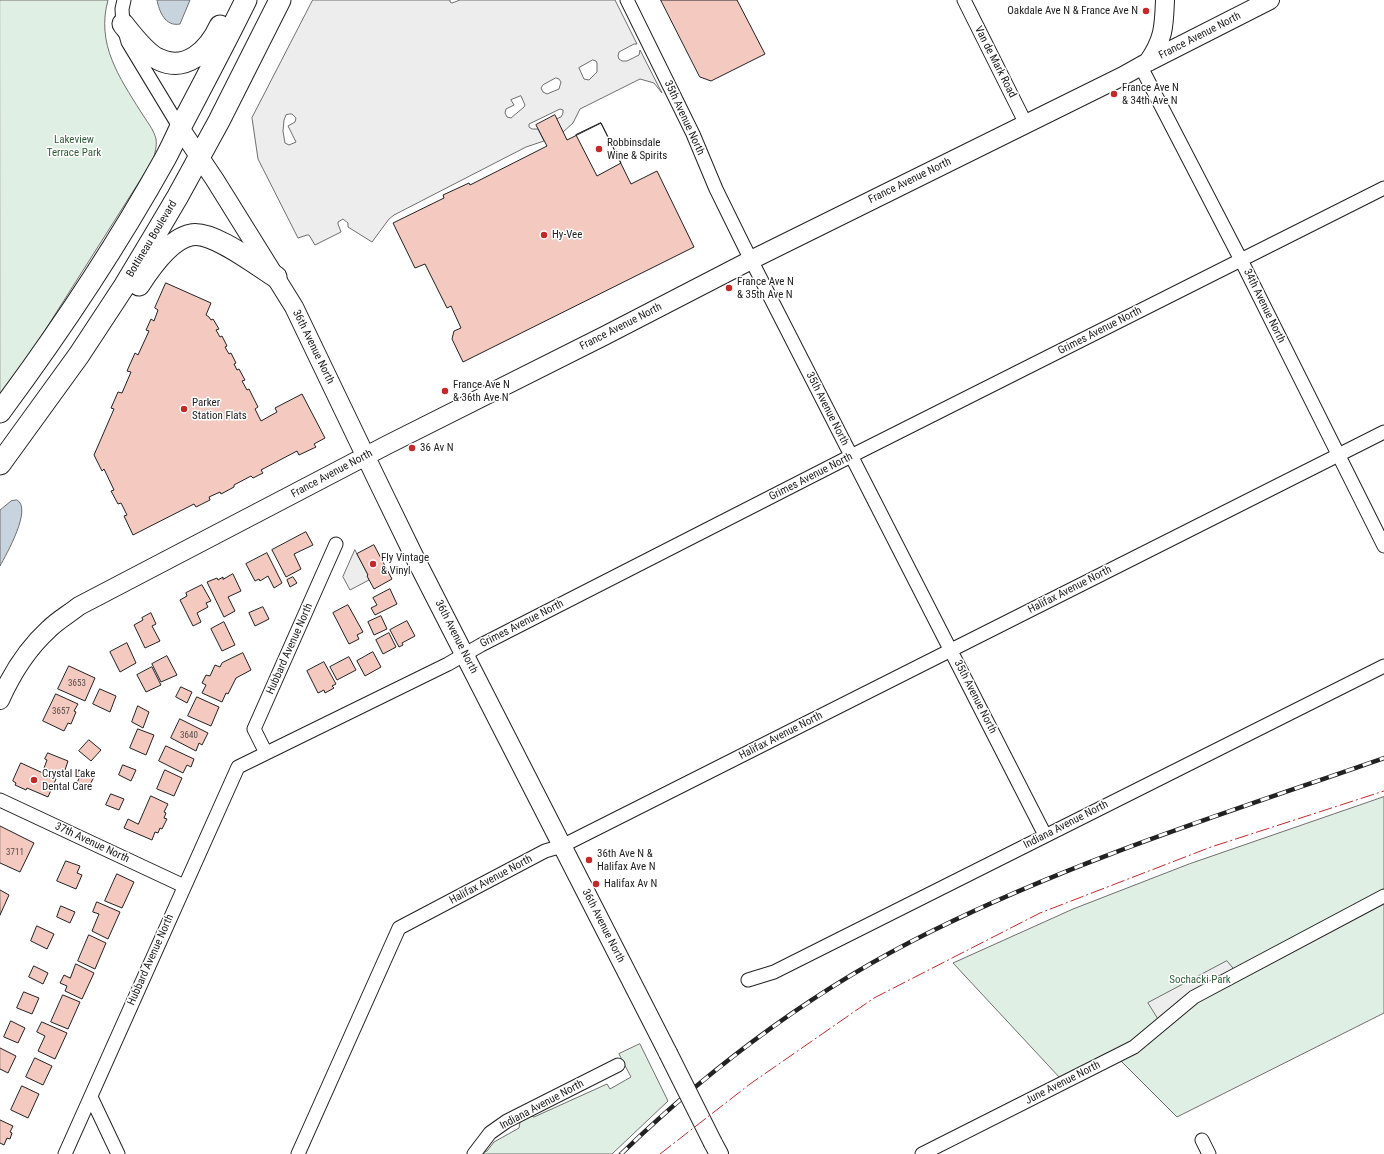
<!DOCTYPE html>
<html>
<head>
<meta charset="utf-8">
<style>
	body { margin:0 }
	canvas { display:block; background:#fff }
</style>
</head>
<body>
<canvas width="1384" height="1154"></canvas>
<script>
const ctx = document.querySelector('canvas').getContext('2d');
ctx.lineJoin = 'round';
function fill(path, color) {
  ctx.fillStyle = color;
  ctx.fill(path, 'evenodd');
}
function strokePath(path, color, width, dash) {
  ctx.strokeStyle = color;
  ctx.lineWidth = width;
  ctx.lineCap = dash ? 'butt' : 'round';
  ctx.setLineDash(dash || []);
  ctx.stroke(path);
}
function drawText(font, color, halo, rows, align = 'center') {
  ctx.font = font + ' "Roboto Condensed",sans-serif';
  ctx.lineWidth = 3;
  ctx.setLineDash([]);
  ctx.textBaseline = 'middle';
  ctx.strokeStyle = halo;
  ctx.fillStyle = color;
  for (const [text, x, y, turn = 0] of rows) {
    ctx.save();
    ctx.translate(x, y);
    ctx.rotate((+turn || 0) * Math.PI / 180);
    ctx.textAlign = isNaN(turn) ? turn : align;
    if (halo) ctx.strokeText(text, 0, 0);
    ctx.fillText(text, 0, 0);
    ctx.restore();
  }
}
const green = new Path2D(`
	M0,0H108C96,44 119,77 141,112C146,120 154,130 156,139C157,146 155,153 153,160L23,365L0,396Z
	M1384,797V1013L1177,1117L1119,1059L1060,1078L953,963L1073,909L1189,864Z
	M640,1044L668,1101L612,1154H480L487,1151L494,1142L519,1128L520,1122L528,1115L534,1117L607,1084L610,1089L631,1077L619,1054Z`);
fill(green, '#e0efe3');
strokePath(green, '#6f6f6f', 1);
const parking = new Path2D(`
	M313,0H450V2L452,3L460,0H615L637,44H634L619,52L618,56L619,59L622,61H627L639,55L640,50L662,93L654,83L640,79L580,109L573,123L563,132L556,119L561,117L563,113V110L560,109L529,124V127L532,129H538L544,141L526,147L394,215L389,219L372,242L348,227V223L343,219L338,222V224L341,232L315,245L309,235H307L298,238L258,159L252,118ZM593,60L596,61L597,63V72L589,80L584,79L579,68ZM556,78L559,79L561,82L559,89L547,94L543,92L541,88L543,85ZM521,96L525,105L524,107L511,118L507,117L505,113L506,109L514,105L511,100ZM290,114H292L296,118L295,122L288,126L296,142L289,145L285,143L283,131L284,120L286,115Z
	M355,550L368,575L369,580L350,590L343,577Z
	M1227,961L1238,974L1161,1024L1148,1003Z`);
fill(parking, '#ededed');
strokePath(parking, '#6f6f6f', 1);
const water = new Path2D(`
	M157,0H190L180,24C165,27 159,11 157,0Z
	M17,500C33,508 6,555 0,566V510L11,501Z`);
fill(water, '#c7d3dd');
strokePath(water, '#6f6f6f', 1);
const building = new Path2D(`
	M661,0H737L765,54L711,81L700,77Z
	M555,115L567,140L601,123L631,184L657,171L694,247L463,362L452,339L454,331L461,328L451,306L447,308L425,264L415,268L393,223L444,198L443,195L469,183L470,185L547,146L536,125Z
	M601,123L621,163L597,176L576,135Z
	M166,283L211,303L206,315L209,317L211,320L213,319L219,329L216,330L220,337L222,336L227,346L225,347L229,354L231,353L236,363L234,364L237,370L239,369L245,380L242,381L247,390L249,389L258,407L255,409L261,421L277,412L275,408L302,394L325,438L314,444L316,447L299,455L297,451L261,470L263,473L253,478L251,476L234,485V487L221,494L220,492L209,497L210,500L196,507L194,504L133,535L124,516L127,515L121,503L118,504L111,491L114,490L104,469L102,471L94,455L114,409L111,408L118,392L122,393L131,372L127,371L135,353L138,355L149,331L146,330L151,319L154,321L158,310L155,308Z
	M306,532L313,545L294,554L301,569L286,577L272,550Z
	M374,545L392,579L374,589L367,576L368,575L357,554Z
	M267,553L282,583L274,588L268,576L260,581L259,579L255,581L246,564Z
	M233,574L241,591L228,597L235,611L224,617L207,582L217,578L218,580L223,577V579Z
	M293,577L297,583L290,587L287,580Z
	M202,585L211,601L206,603L208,607L197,613L201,622L193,626L180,600L187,596L186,593Z
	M390,589L397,604L375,615L371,608L377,605L373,598Z
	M348,605L363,632L357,635L359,639L349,644L333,613Z
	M263,607L269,619L255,626L249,613Z
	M151,613L156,624L152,626L160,641L145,648L134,625L143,620L142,618Z
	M381,616L387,629L374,635L368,622Z
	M407,621L415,636L402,643L403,645L399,647L390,630Z
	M224,622L235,645L222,651L211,629Z
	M389,633L396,647L383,654L376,640Z
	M127,643L136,663L120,672L110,652Z
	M373,652L381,667L365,676L357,661Z
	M243,653L251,670L236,678L228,694L226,693L222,702L202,693L206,685L202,683L206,675L210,676L215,665L220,667L222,663Z
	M167,656L177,675L161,682L152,664Z
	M349,657L356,670L337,680L330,667Z
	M324,662L336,684L332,686L334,688L325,693L324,690L318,693L307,671Z
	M69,666L95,678L85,701L58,689Z
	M152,667L161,685L146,692L137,675Z
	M181,687L192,692L187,703L176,697Z
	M100,689L116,696L110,712L93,704Z
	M56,694L78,704L74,711L76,712L71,724L68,723L64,731L43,721Z
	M197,697L219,707L211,726L188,716Z
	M138,706L149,712L143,728L132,722Z
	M180,719L208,733L202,745L199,743L196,751L171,738Z
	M138,729L154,735L146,755L130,748Z
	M89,740L101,750L91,761L79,751Z
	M166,746L194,759L191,767L187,765L183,773L159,761Z
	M48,753L68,761L63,776L44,768L47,760L45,759Z
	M21,763L56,779L48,797L27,788L26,790L15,785L16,783L13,781Z
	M123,765L136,770L131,781L119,775Z
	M79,770L94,777L87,790L76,785L80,776L77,775Z
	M165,770L182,778L174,796L157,789Z
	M111,794L124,799L119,810L106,805Z
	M151,796L168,804L164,812L166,813L164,818L167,819L162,829L160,828L158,833L155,832L152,840L124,828L128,819L138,824Z
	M0,826L34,843L20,872L0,863Z
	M66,861L80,866L77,873L82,875L76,889L57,881Z
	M117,874L134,882L122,908L105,901Z
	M0,890L9,895L0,915Z
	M97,902L120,912L108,939L92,931L99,914L93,912Z
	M61,906L75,912L70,923L57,917Z
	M37,926L54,934L47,949L31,941Z
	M89,935L106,943L95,969L78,961Z
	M76,964L94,973L82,999L65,991L67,986L60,983L64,975L70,978Z
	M34,966L48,973L43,984L29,977Z
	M24,992L39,998L32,1014L17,1008Z
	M63,995L80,1002L68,1029L51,1022Z
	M11,1021L25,1028L18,1043L4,1037Z
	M42,1022L67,1033L55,1059L38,1051L45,1036L37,1032Z
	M0,1048L16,1056L8,1073L0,1069Z
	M35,1058L52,1066L43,1085L26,1077Z
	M22,1086L39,1094L28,1118L11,1110Z
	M0,1120L13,1126L10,1132L12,1133L10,1139L7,1138L4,1145L0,1143Z`);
fill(building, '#f3c9c0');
strokePath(building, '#222', 1);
const street = new Path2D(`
	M124,0L122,9L123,24L128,42L180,128
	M627,0L693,134L716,189L744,246L1045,835
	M964,0L1026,124
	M1141,67L1241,260L1384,546
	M266,753L254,729L336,544
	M0,800L184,886
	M748,980L774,972L1384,666
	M91,1097L118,1154
	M1202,1140L1209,1154
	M65,1154L238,767L448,664L481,645L851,456L1384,188
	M298,1154L399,928L545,851L562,846L1384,432
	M474,1154L490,1133L507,1121L618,1065
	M922,1154L1134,1047L1194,997L1384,896`);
const secondary = new Path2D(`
	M1148,62C1164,39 1164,26 1165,0
	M180,128L215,180L294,307L377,480L414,556L668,1053
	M0,700C12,673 28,648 49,629C58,620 69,614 79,606L387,445L604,336L751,260L1123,76L1148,62L1270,0
	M713,1143L719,1154`);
const primary = new Path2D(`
	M123,24C132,35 145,53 158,59C186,73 209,50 220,26
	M139,285C150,268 170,239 191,235C212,230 257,265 276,277
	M0,412C60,331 116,247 165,159C171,148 176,137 181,126C203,84 225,43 246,0
	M0,464L79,355L125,285L155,235L178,196L219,121L280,0`);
strokePath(street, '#222', 15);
strokePath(secondary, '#222', 20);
strokePath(primary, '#222', 23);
strokePath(street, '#fff', 13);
strokePath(secondary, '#fff', 18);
strokePath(primary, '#fff', 21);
const rail = new Path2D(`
	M621,1154C712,1066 818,987 932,931C1077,859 1232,811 1384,758`);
strokePath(rail, '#222', 4.5);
strokePath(rail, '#fff', 3, [9]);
const secondaryBridge = new Path2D(`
	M668,1053L713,1143`);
strokePath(secondaryBridge, '#222', 20, []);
strokePath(secondaryBridge, '#fff', 18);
strokePath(new Path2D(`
	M660,1154L750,1084L874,998L1040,913L1211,847L1384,791`), '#c62828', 1, [14, 3, 2, 3]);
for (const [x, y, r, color] of [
	[1146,11,4,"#c62828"],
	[1114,94,4,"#c62828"],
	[599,149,4,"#c62828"],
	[544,235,4,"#c62828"],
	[729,288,4,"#c62828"],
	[445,391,4,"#c62828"],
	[184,409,4,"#c62828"],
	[412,448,4,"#c62828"],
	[373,564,4,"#c62828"],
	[34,780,4,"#c62828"],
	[589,860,4,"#c62828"],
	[596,884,4,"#c62828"]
]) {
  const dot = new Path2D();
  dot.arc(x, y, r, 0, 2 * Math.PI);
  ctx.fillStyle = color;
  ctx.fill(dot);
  strokePath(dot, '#fff', 1.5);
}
drawText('9px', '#564c4a', null, [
	["3653",77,684],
	["3657",61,712],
	["3640",189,736],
	["3711",15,853]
]);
drawText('11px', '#222', '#fff', [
	["Oakdale Ave N & France Ave N",1138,11,"right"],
	["France Ave N",1122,88],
	["& 34th Ave N",1122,101],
	["Robbinsdale",607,143],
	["Wine & Spirits",607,156],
	["Hy-Vee",552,235],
	["France Ave N",737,282],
	["& 35th Ave N",737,295],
	["France Ave N",453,385],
	["& 36th Ave N",453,398],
	["Parker",192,403],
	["Station Flats",192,416],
	["36 Av N",420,448],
	["Fly Vintage",381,558],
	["& Vinyl",381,571],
	["Crystal Lake",42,774],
	["Dental Care",42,787],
	["36th Ave N &",597,854],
	["Halifax Ave N",597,867],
	["Halifax Av N",604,884]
], 'left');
drawText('11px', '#222', '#fff', [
	["France Avenue North",1200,36,-27],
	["Van de Mark Road",995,62,63],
	["35th Avenue North",684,118,65],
	["France Avenue North",910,181,-26],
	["Bottineau Boulevard",152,239,-59],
	["34th Avenue North",1264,306,64],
	["France Avenue North",621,327,-27],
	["Grimes Avenue North",1100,331,-27],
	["36th Avenue North",313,347,64],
	["35th Avenue North",827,409,63],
	["France Avenue North",332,474,-28],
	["Grimes Avenue North",811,477,-27],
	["Halifax Avenue North",1070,590,-27],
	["Grimes Avenue North",522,624,-27],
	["36th Avenue North",456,637,63],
	["Hubbard Avenue North",290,649,-66],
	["35th Avenue North",975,697,63],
	["Halifax Avenue North",781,736,-27],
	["Indiana Avenue North",1066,825,-27],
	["37th Avenue North",92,843,25],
	["Halifax Avenue North",491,880,-28],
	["36th Avenue North",603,926,63],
	["Hubbard Avenue North",151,960,-66],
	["June Avenue North",1063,1083,-27],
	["Indiana Avenue North",542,1105,-28]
]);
drawText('11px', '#2f5e38', '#fff', [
	["Lakeview",74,140],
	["Terrace Park",74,153],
	["Sochacki Park",1200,980]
]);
</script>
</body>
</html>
